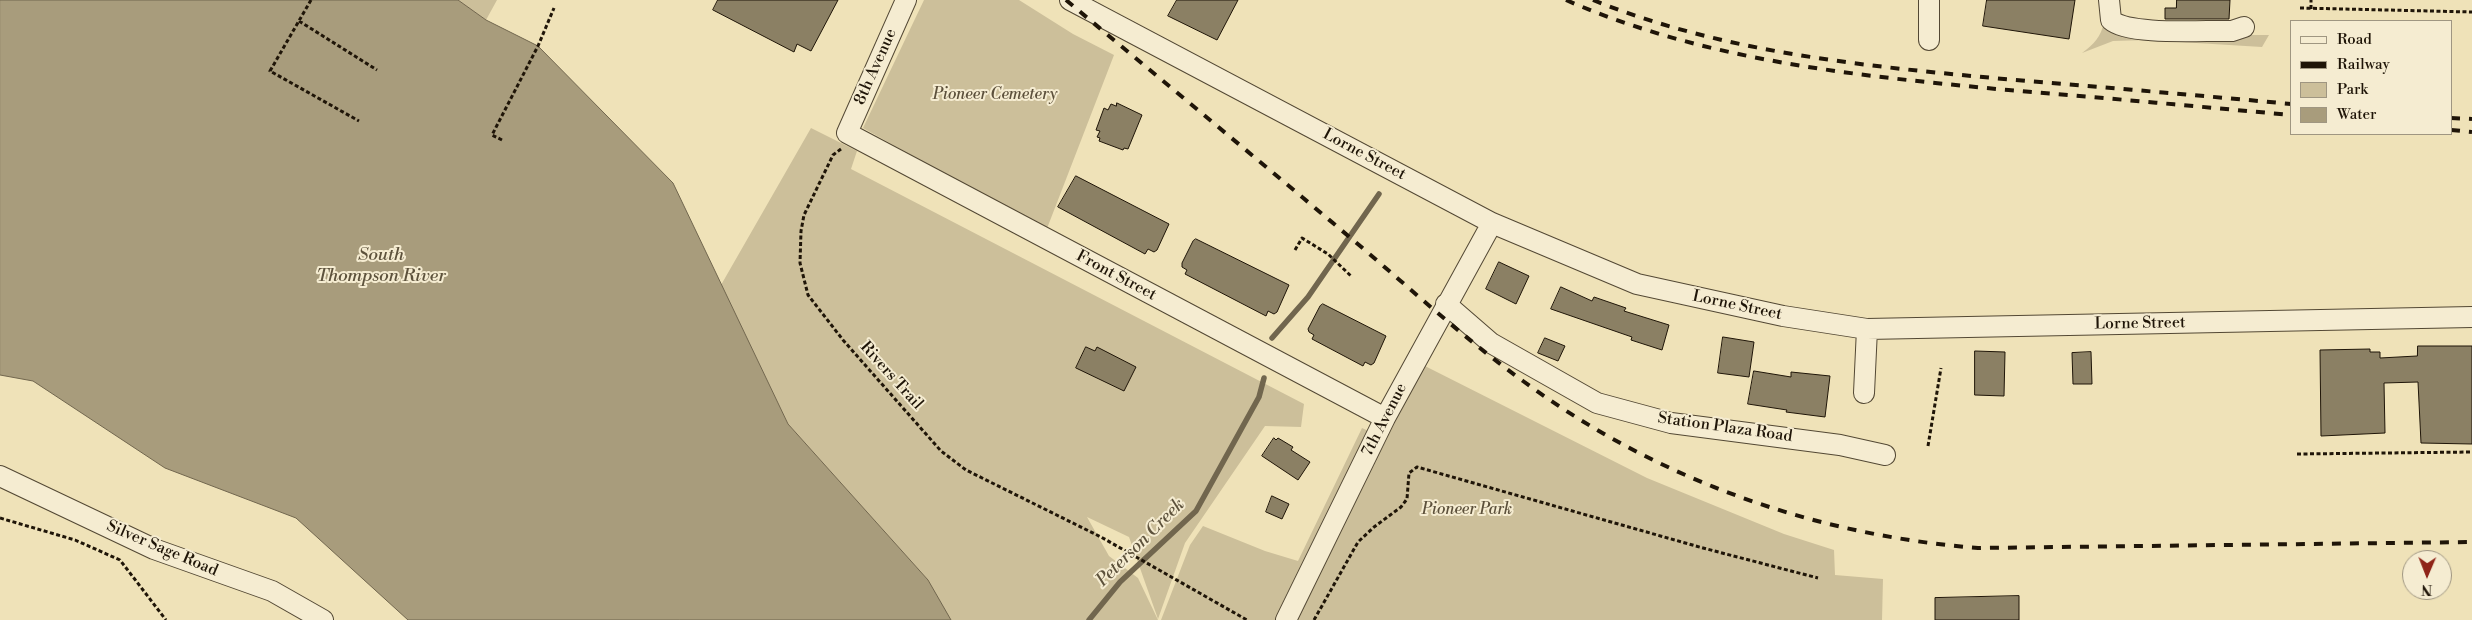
<!DOCTYPE html>
<html>
<head>
<meta charset="utf-8">
<style>
	body { margin:0 }
	#map { position:relative; width:2472px; height:620px; overflow:hidden; background:#efe2b8; font-family:"Libre Bodoni",serif }
	canvas { display:block }
	.legend { position:absolute; left:2290px; top:20px; width:162px; height:115px; box-sizing:border-box; background:#f5ecd1; border:1px solid #9f9681; margin:0; padding:6px 9px; list-style:none; font-size:15px; color:#1f1508 }
	.legend li { display:flex; align-items:center; gap:10px; height:25px }
	.legend b { width:25px; border:1px solid #9f9681 }
	.north { position:absolute; left:2402px; top:550px; width:50px; height:50px; box-sizing:border-box; background:#f5ecd1; border:1px solid #9f9681; border-radius:50%; rotate:181deg; font-size:14px; font-weight:700; line-height:20px; text-align:center; color:#1f1508 }
	.north::after { content:''; display:block; margin:auto; width:18px; height:22px; background:#8f2418; clip-path:polygon(50% 0,100% 100%,50% 72%,0 100%) }
</style>
</head>
<body>
<div id="map">
<canvas width="2472" height="620"></canvas>
<ul class="legend">
<li><b style="height:6px;background:#f5ecd1"></b>Road</li>
<li><b style="height:6px;background:#1f1508"></b>Railway</li>
<li><b style="height:14px;background:#ccbf9a"></b>Park</li>
<li><b style="height:14px;background:#a89c7c"></b>Water</li>
</ul>
<div class="north">N</div>
</div>
<script>
const ctx = document.querySelector('canvas').getContext('2d');
ctx.lineJoin = 'round';
function fill(path, color) {
  ctx.fillStyle = color;
  ctx.fill(path, 'evenodd');
}
function strokePath(path, color, width, dash) {
  ctx.strokeStyle = color;
  ctx.lineWidth = width;
  ctx.lineCap = dash ? 'butt' : 'round';
  ctx.setLineDash(dash || []);
  ctx.stroke(path);
}
function drawText(font, color, halo, rows, align = 'center') {
  ctx.font = font + ' "Libre Bodoni",serif';
  ctx.lineWidth = 4;
  ctx.setLineDash([]);
  ctx.textBaseline = 'middle';
  ctx.strokeStyle = halo;
  ctx.fillStyle = color;
  for (const [text, x, y, turn = 0] of rows) {
    ctx.save();
    ctx.translate(x, y);
    ctx.rotate((+turn || 0) * Math.PI / 180);
    ctx.textAlign = isNaN(turn) ? turn : align;
    if (halo) ctx.strokeText(text, 0, 0);
    ctx.fillText(text, 0, 0);
    ctx.restore();
  }
}
fill(new Path2D(`
	M458,0H497L486,20Z
	M924,0H1019L1073,34L1114,55L1046,231L863,128Z
	M2104,22L2110,32L2125,35H2269L2262,47L2147,40L2113,41L2082,53C2094,44 2101,37 2104,22Z
	M811,128L857,151L851,169L1304,404L1301,427L1265,426L1185,543L1158,619L1129,537L1087,517L1109,556L1138,578L1158,620H950L928,580L788,424L721,285Z
	M1421,364L1647,478L1784,534L1834,550L1835,575L1883,579L1882,620H1161L1190,545L1203,526L1265,551L1298,561L1362,428L1384,438Z`), '#ccbf9a');
const water = new Path2D(`
	M0,0H458L486,20L538,46L673,183L788,424L928,580L951,620H408L296,518L165,468L33,381L0,375Z`);
fill(water, '#a89c7c');
strokePath(water, '#71664e', 1);
strokePath(new Path2D(`
	M1272,338L1308,297L1379,194
	M1089,620L1120,582L1196,511L1259,397L1264,378`), '#71664e', 5.5);
const building = new Path2D(`
	M718,0H838L811,51L797,44L794,52L713,10Z
	M1177,0H1238L1217,40L1168,16Z
	M1987,0H2075L2069,39L1983,26Z
	M2177,0H2230L2229,19H2165V8H2176Z
	M1117,103L1142,115L1128,149L1124,148L1123,150L1099,141L1100,138L1097,137L1100,131L1096,130L1104,108L1108,110L1111,104L1116,106Z
	M1076,176L1169,224L1157,250L1154,252L1148,249L1145,254L1058,207Z
	M1196,239L1289,285L1277,312L1274,314L1268,311L1266,316L1185,274L1187,270L1182,267V263L1193,241Z
	M1499,262L1529,276L1516,304L1486,289Z
	M1561,287L1592,301L1594,297L1626,308L1624,311L1669,325L1662,350L1631,340L1632,337L1551,309Z
	M1323,304L1386,336L1374,363L1371,365L1365,362L1363,366L1312,339L1314,335L1309,332L1308,329L1320,306Z
	M1723,337L1754,342L1749,377L1718,373Z
	M1545,338L1565,346L1558,361L1538,353Z
	M2418,346H2472V444L2421,443L2418,382L2384,383L2385,433L2321,436L2320,350L2370,349V352H2380V358L2417,356Z
	M1086,347L1095,351L1097,347L1136,367L1124,391L1076,368Z
	M1975,351L2005,352L2004,396L1975,395Z
	M2091,352L2092,384H2073L2072,353Z
	M1754,371L1791,377V372L1830,376L1825,417L1786,412L1787,410L1748,404Z
	M1274,438L1276,440L1278,438L1293,447L1291,450L1310,462L1298,480L1262,456Z
	M1272,496L1289,504L1282,519L1266,512Z
	M2019,596V620H1935V598Z`);
fill(building, '#8b8064');
strokePath(building, '#1f1508', 1);
const minor = new Path2D(`
	M906,0L847,133L1385,418
	M1070,0L1492,223L1637,284L1783,316L1867,329L2472,317
	M2109,0L2111,20C2129,36 2205,30 2232,31L2244,27
	M1929,40V0
	M1446,304L1491,343L1597,403L1671,423L1840,445L1885,455
	M1864,393L1867,329
	M0,476L154,549L272,591L323,620
	M1286,620L1385,418L1492,223`);
strokePath(minor, '#534834', 22);
strokePath(new Path2D(`
	M311,0L270,71L359,121
	M2300,8L2472,12
	M2311,9V0
	M299,21L377,70
	M502,140L492,135L538,46L554,8
	M841,149L833,155L804,215L801,231L800,263L808,295L843,340L941,451L966,470L1101,537L1247,620
	M1295,250L1302,238L1328,254L1352,277
	M1928,446L1941,368
	M2297,454L2472,452
	M0,518L75,540L120,560L166,620
	M1314,620L1358,542L1374,527L1401,507L1407,499L1409,473L1417,467L1703,548L1818,578`), '#1f1508', 3, [4, 2.5]);
strokePath(minor, '#f5ecd1', 20);
strokePath(new Path2D(`
	M1066,0C1164,82 1262,163 1359,245C1413,291 1465,339 1523,381C1656,479 1813,535 1978,548L2472,542
	M1566,0C1704,60 1849,75 1997,89C2095,97 2193,106 2291,115
	M1593,0C1725,53 1864,66 2004,79C2100,87 2195,95 2291,104
	M2451,118L2472,119
	M2451,130L2472,132`), '#1f1508', 4, [9, 9]);
drawText('16px', '#1f1508', '#f5ecd1', [
	["8th Avenue",876,67,-66],
	["Lorne Street",1364,155,28],
	["Front Street",1116,276,28],
	["Lorne Street",1737,306,12],
	["Lorne Street",2140,324,-1],
	["Rivers Trail",891,376,48],
	["7th Avenue",1385,420,-63],
	["Station Plaza Road",1725,428,8],
	["Silver Sage Road",162,549,23]
]);
drawText('italic 16px', '#5c503b', '#f5ecd1', [
	["Pioneer Cemetery",995,95],
	["Pioneer Park",1467,510]
]);
drawText('italic 18px', '#5d523c', '#f5ecd1', [
	["South",381,256],
	["Thompson River",381,277],
	["Peterson Creek",1141,543,-45]
]);
</script>
</body>
</html>
